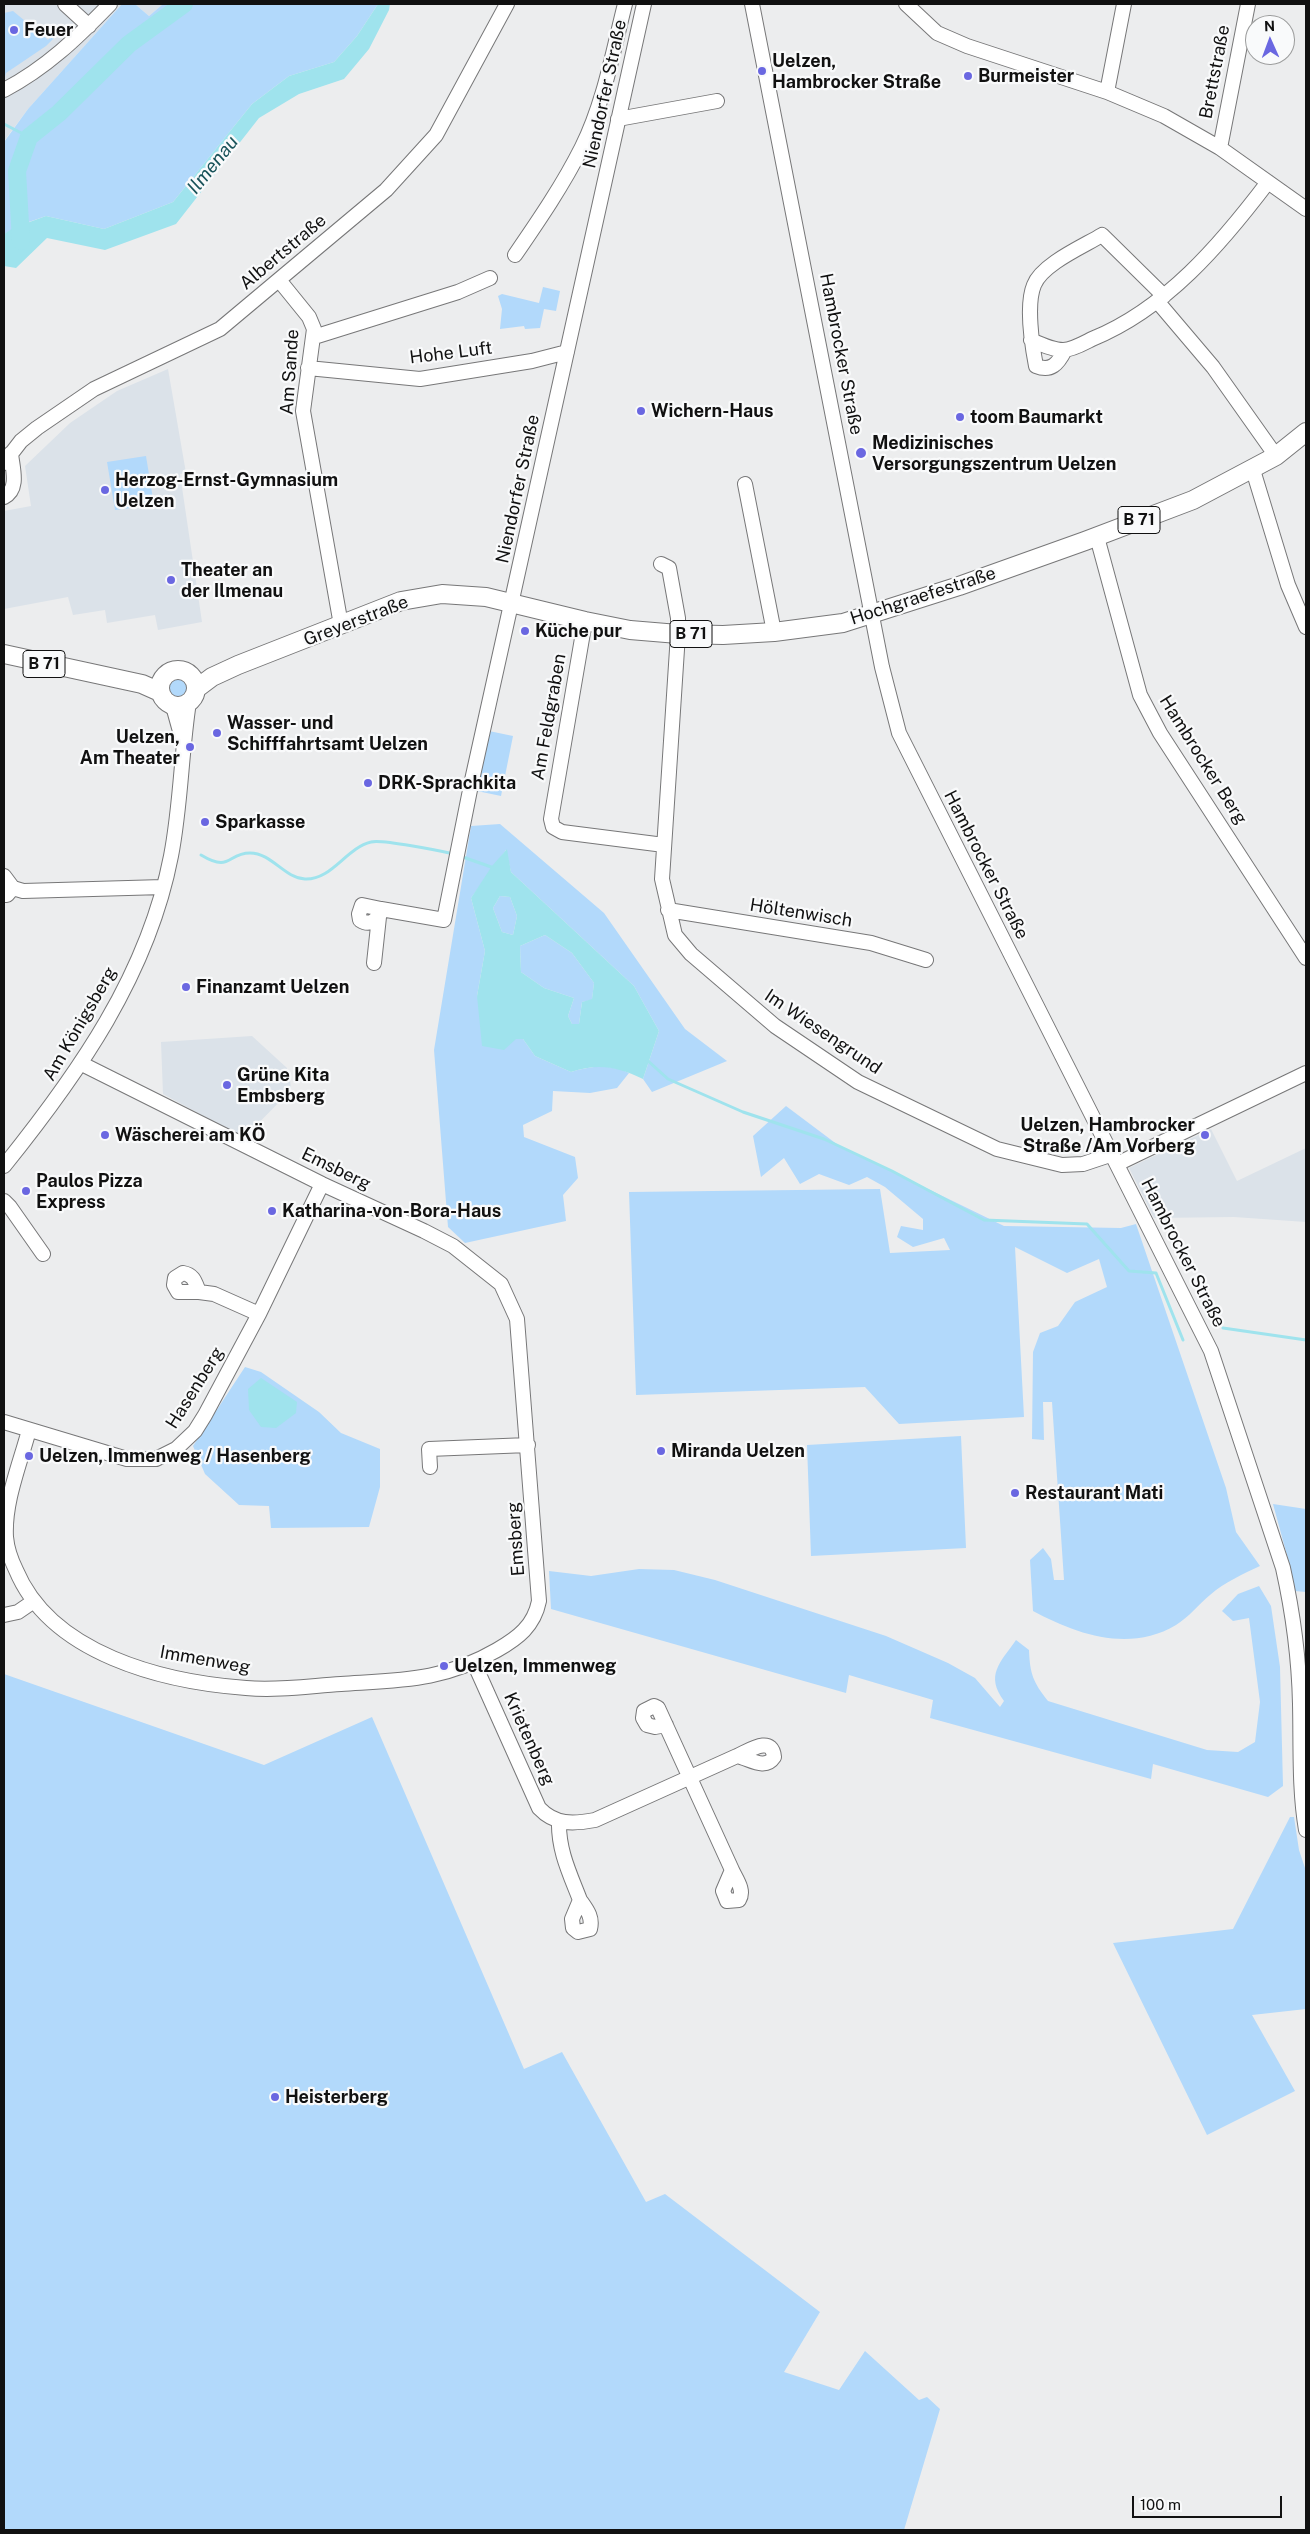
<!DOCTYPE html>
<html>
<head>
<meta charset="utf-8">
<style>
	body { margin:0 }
	#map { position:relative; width:1310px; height:2534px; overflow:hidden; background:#ecedee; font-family:"Public Sans",sans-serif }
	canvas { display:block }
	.frame { position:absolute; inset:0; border:5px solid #111; pointer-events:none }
	.north { position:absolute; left:1245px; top:15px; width:50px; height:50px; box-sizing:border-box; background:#f9fafb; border:1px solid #9c9d9d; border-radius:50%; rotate:358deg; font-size:14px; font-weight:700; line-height:20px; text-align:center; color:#111 }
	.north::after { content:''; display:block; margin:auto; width:18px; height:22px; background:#6a67e1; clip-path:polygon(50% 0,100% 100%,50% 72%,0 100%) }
	.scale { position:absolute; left:1132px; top:2496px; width:150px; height:22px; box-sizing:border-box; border:2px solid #111; border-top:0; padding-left:6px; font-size:15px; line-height:18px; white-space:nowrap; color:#111; -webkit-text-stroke:4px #f9fafb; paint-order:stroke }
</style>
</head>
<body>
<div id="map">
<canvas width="1310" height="2534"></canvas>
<div class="frame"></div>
<div class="north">N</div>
<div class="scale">100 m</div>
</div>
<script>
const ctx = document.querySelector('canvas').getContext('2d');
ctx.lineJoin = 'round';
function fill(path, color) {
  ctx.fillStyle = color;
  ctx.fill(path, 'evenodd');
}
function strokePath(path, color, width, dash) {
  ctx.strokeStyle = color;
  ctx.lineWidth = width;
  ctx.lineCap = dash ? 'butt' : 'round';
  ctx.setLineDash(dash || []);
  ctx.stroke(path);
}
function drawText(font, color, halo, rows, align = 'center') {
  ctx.font = font + ' "Public Sans",sans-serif';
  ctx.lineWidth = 4.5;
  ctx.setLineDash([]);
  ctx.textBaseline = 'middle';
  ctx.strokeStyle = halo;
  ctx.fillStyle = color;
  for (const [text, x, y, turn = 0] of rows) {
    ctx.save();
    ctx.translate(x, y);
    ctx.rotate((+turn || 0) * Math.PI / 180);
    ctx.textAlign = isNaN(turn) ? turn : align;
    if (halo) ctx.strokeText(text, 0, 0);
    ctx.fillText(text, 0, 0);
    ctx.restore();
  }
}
fill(new Path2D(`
	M4,4H122L28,109L4,141Z
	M135,4H163L149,16Z
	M168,369L186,473L180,474L202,622L158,630L155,615L107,623L105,610L73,615L68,597L4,609V511L31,506L25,466L70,423L117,391Z
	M252,1036L287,1068L286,1076L290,1079L291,1090L244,1138L163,1094L161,1042Z
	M1211,1129L1237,1181L1306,1148V1222L1234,1217L1154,1218L1129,1168Z`), '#dbe2e9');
fill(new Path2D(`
	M122,4H135L149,16L163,4H378L357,36L334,62L289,76L252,104L173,202L104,229L46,216L20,225L4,234V142L28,109Z
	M13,11L48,40L54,33L56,36L46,46L6,73L4,81V13Z
	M543,287L560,291L556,311L544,309L540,328L525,329L524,326L500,329L502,309L498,296L502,294L539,303Z
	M146,456L154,505L115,510L107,462Z
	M168 687a10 10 0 1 1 20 0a10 10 0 1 1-20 0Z
	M489,731L513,736L501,796L477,791Z
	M500,824L604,913L685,1029L727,1061L652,1092L643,1079L659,1031L634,986L511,872L506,850L471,898L485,951L477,996L516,1039H523L535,1056L571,1072C590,1066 611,1064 629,1073L617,1088L590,1093L553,1091L552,1111L523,1125L524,1137L575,1157L578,1178L563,1195L566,1221L465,1243L448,1227L434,1050L471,826Z
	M500,896L510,897L517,916L513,935L502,932L493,908Z
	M545,935L572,953L594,983L592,1000L582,1002L579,1024H572L568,1016L574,998L544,988L521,972L520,946Z
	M786,1106L838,1145L1004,1226L1121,1228L1136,1224L1226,1488L1236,1532L1260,1566C1243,1574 1225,1582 1210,1595C1198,1605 1189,1617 1176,1625C1129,1653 1076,1634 1033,1611L1030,1560L1043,1548L1051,1559L1054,1580H1064L1052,1402H1043L1044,1440L1032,1439L1033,1352L1040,1333L1058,1326L1075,1302L1107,1287L1099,1259L1067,1273L1015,1247L1024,1417L899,1424L865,1387L636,1395L629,1192L880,1189L890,1253L950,1250L944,1238L913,1247L897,1237L901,1226L923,1230V1219L885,1187L867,1177L849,1185L819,1174L800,1184L784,1158L761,1177L753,1136Z
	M245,1367L261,1372L319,1412L341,1433L380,1449V1487L369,1527L271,1528L269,1506L239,1505L205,1474L193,1446Z
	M961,1436L966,1548L811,1556L807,1445Z
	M1273,1504L1306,1509V1592L1294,1591L1288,1559Z
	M639,1569L674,1570L715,1580L886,1636L948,1663L975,1678L1000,1707L1004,1701C985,1675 1000,1663 1016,1640L1029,1650C1030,1674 1033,1682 1048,1701L1207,1750L1238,1752L1255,1742L1260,1702L1249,1618L1233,1621L1222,1611L1238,1594L1259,1586L1271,1606L1280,1667L1283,1786L1268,1797L1153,1764L1151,1779L930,1718L933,1700L849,1675L846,1693L551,1609L549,1571L591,1576Z
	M4,1674L264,1765L372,1717L524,2069L562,2052L646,2202L665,2194L820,2312L784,2372L839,2390L865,2351L919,2400L927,2397L940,2409L904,2530H4Z
	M1290,1817H1294L1299,1850L1306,1871V2009L1252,2015L1295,2091L1207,2135L1113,1943L1233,1929Z`), '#b2d9fb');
fill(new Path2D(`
	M378,4H390L389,10L369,49L344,79L299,94L259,118L176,224L105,250L47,238L16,268L4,266V234L13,228L46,216L104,229L173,202L252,104L289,76L334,62L357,36Z
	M507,849L511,872L634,986L659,1031L643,1079C617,1067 599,1063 571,1072L535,1056L523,1039H516L504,1050L482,1046L477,996L485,951L471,898L492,866ZM500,896L510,897L517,916L513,935L502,932L493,908ZM545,935L572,953L594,983L592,999L582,1002L579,1024H572L568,1016L574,998L544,988L521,972L520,946Z
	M261,1378L297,1402L296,1413L276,1428L261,1427L249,1410L248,1389Z`), '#9fe3ed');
strokePath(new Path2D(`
	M4,124L29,137
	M201,855C231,873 227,853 250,853C272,853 284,878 305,879C332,880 346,848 371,842C381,839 441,851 454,854
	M460,856L494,868
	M647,1060L668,1079L743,1112L824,1139L892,1171L984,1220L1087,1224L1129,1271L1156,1273L1183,1340
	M1223,1328L1306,1340`), '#9fe3ed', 3);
strokePath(new Path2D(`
	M21,241L17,171L29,137L59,113L129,44L184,4`), '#9fe3ed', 18);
const minor = new Path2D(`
	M65,4L89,26
	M752,4L882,667L899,733L1211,1351L1283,1568C1293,1613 1299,1658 1300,1704C1301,1747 1299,1789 1306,1830
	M906,4L937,33L967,46L1107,92L1164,116L1220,148L1306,209
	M4,90C46,68 77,38 110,4
	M1107,92L1124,4
	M618,119L717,101
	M1220,148L1248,4
	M515,255C539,220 563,185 582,147C604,103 613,51 625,4
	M279,280L309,317L314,329L303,411L341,625
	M1157,301L1213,367L1276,456
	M314,337L458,292L490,278
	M1031,340C1040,344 1053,350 1063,350C1072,350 1084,343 1092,339C1166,309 1221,244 1268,182
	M1065,350C1058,364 1051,372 1036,366C1032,345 1026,304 1034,285C1042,264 1084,246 1102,235L1164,296
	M308,368L420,379L532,361L567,352
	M4,463L21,441L37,428L94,389L220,329L386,190L436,135L507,4
	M1253,470L1288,585L1306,627
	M745,484L774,632
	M4,497C20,489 12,467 11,453
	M1097,537L1140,695L1160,733L1306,958
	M661,564L669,568L678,618V634L662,879L675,935L691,954L775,1026L858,1082L997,1149L1062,1165L1083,1164L1113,1154
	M585,621L551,819L553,827L562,832L664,845
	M173,706L181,735
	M4,876L13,888L23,891L163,887
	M4,895H7L13,888
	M381,909L362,905L359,914L360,920C371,927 378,919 381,909L444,920L472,780L644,4
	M668,910L871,943L926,960
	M374,963L379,917
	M1117,1164L1306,1073
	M4,1166C78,1074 148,975 171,856C181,805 181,754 189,702
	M4,1201L10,1207L43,1254
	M199,1292H178L174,1285L175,1278L183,1273C194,1275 195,1282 199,1292L214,1294L259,1314
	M4,1422L127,1459H156L176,1449L195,1431L205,1415L259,1314L322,1184
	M29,1430C20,1464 4,1502 6,1537C7,1548 11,1560 16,1570C51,1654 163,1682 246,1688C277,1691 310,1686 341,1684C400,1680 444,1681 497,1650C518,1638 534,1626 539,1601L517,1319L501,1284L453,1246L424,1231L322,1184L82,1064
	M430,1467L429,1449L528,1445
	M4,1615L18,1612L34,1601
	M474,1663L539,1808C555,1825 573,1824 595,1820L737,1756C749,1758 765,1771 774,1757C772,1735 750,1750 737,1756
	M666,1725L655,1727L647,1725L643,1718L644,1711L654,1706L658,1708L732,1870L723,1891L727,1901L739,1900C745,1890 736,1879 732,1870
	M559,1821C558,1850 570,1874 580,1900L572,1919L573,1928L578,1932L590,1929C593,1917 587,1910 580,1900`);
const major = new Path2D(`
	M4,654L142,684L160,692
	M160 688a18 18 0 1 1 36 0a18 18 0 1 1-36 0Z
	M196,689L212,677L238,665L401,601L442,594L486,597L585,621L630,630L678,634L723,635L774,632L843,623L959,586L1085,541L1193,500L1276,456L1306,432`);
strokePath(minor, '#777778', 16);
strokePath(major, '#777778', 20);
strokePath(minor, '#fff', 14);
strokePath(major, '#fff', 18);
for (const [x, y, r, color] of [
	[14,30,5,"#6a67e1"],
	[762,71,5,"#6a67e1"],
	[968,76,5,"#6a67e1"],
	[641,411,5,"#6a67e1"],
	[960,417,5,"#6a67e1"],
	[861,453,6,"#6a67e1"],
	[105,490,5,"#6a67e1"],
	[171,580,5,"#6a67e1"],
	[525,631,5,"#6a67e1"],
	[217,733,5,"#6a67e1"],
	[190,747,5,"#6a67e1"],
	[368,783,5,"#6a67e1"],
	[205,822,5,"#6a67e1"],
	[186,987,5,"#6a67e1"],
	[227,1085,5,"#6a67e1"],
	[105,1135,5,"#6a67e1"],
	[1205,1135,5,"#6a67e1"],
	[26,1191,5,"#6a67e1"],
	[272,1211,5,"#6a67e1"],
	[661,1451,5,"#6a67e1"],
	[29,1456,5,"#6a67e1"],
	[1015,1493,5,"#6a67e1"],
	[444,1666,5,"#6a67e1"],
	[275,2097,5,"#6a67e1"]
]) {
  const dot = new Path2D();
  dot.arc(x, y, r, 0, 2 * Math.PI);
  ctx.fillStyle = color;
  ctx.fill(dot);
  strokePath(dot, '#f9fafb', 2);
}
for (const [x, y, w] of [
	[1139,520,42],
	[691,634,42],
	[44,664,42]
]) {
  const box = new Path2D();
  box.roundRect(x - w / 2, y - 13.5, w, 27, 4);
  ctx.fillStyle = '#f9fafb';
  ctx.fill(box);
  strokePath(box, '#111', 1);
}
drawText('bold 16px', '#111', null, [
	["B 71",1139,520],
	["B 71",691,634],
	["B 71",44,664]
]);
drawText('bold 18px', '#111', '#f9fafb', [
	["Feuer",24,30],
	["Uelzen,",772,61],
	["Hambrocker Straße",772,82],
	["Burmeister",978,76],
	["Wichern-Haus",651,411],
	["toom Baumarkt",970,417],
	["Medizinisches",872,443],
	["Versorgungszentrum Uelzen",872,464],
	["Herzog-Ernst-Gymnasium",115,480],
	["Uelzen",115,501],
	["Theater an",181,570],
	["der Ilmenau",181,591],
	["Küche pur",535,631],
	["Wasser- und",227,723],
	["Schifffahrtsamt Uelzen",227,744],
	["Uelzen,",180,737,"right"],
	["Am Theater",180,758,"right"],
	["DRK-Sprachkita",378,783],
	["Sparkasse",215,822],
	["Finanzamt Uelzen",196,987],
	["Grüne Kita",237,1075],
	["Embsberg",237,1096],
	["Uelzen, Hambrocker",1195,1125,"right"],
	["Straße /Am Vorberg",1195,1146,"right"],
	["Wäscherei am KÖ",115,1135],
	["Paulos Pizza",36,1181],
	["Express",36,1202],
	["Katharina-von-Bora-Haus",282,1211],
	["Miranda Uelzen",671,1451],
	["Uelzen, Immenweg / Hasenberg",39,1456],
	["Restaurant Mati",1025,1493],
	["Uelzen, Immenweg",454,1666],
	["Heisterberg",285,2097]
], 'left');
drawText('18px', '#111', '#f9fafb', [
	["Brettstraße",1215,72,-79],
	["Niendorfer Straße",605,94,-78],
	["Albertstraße",283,252,-40],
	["Hohe Luft",451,353,-7],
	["Hambrocker Straße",841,354,79],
	["Am Sande",290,372,-86],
	["Niendorfer Straße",518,489,-78],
	["Hochgraefestraße",923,596,-18],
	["Greyerstraße",356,621,-21],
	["Am Feldgraben",549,717,-80],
	["Hambrocker Berg",1203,760,58],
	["Hambrocker Straße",986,865,63],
	["Höltenwisch",801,913,9],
	["Am Königsberg",80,1024,-60],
	["Im Wiesengrund",823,1032,34],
	["Emsberg",336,1169,26],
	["Hambrocker Straße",1183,1253,63],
	["Hasenberg",195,1388,-58],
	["Emsberg",516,1539,-94],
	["Immenweg",205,1660,10],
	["Krietenberg",529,1739,66]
]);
drawText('italic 19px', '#19535a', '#f9fafb', [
	["Ilmenau",213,165,-51]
]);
</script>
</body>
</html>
